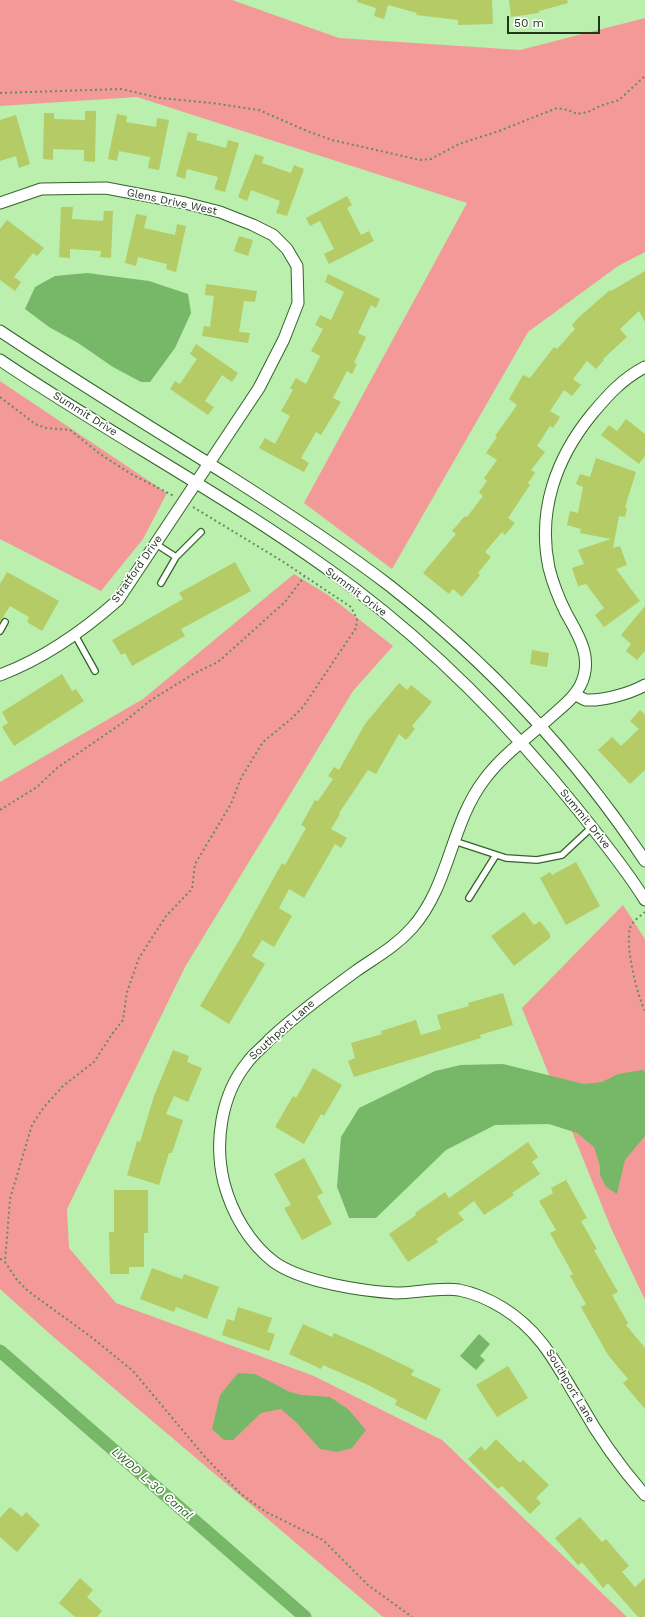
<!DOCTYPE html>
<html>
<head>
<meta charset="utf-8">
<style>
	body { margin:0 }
	#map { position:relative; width:645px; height:1617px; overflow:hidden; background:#baefae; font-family:"Work Sans",sans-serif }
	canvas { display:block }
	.scale { position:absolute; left:507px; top:16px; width:93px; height:18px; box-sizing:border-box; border:2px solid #21361d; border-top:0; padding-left:5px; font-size:12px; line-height:14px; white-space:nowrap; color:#21361d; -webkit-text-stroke:3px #fff; paint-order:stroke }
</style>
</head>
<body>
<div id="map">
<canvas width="645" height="1617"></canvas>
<div class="scale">50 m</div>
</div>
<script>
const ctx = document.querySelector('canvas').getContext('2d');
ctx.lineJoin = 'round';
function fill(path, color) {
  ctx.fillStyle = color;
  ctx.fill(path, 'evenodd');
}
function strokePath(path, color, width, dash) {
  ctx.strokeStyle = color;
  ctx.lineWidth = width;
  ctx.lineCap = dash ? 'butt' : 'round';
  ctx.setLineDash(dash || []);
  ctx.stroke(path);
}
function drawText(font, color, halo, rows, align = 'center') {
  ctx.font = font + ' "Work Sans",sans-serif';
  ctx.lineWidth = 3.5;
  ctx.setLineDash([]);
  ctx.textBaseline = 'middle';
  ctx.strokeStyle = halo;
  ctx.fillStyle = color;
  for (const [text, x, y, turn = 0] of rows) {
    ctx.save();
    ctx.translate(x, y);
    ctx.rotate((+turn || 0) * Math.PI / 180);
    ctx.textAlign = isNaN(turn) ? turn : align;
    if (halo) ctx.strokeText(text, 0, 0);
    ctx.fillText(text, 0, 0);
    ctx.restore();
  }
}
fill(new Path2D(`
	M0,0H232L339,38L520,50L645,18V252L618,266L528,332L392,569L304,503L467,203L137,97L0,106Z
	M0,381L167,493L143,539L101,591L0,539Z
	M294,574L328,595L393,646L353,691L185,967L67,1209L69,1248L116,1303L314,1376L442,1440L627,1617H383L50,1334L0,1289V782L143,699Z
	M623,905L645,939V1300L611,1228L522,1008Z`), '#f39a99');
fill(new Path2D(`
	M87,273L149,281L188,294L191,313L175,348L150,382H141L113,367L78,343L49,327L25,309L35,287L55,276Z
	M503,1064L584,1084L602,1082L618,1074L642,1070L645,1071V1136L625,1160L617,1194L606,1187L600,1175V1166L594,1147L577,1133L549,1124L495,1125L446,1150L376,1218H349L337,1187L341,1137L359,1108L435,1071L461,1065Z
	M479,1334L490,1344L480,1356L485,1360L476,1370L460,1356Z
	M238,1373L255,1374L290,1392L302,1395L330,1397L348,1409L366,1430L352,1448L337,1452L320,1449L296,1422L281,1409L261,1413L233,1440H224L212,1429L220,1395Z`), '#77b868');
strokePath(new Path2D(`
	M0,1351L305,1617`), '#77b868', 13);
fill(new Path2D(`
	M357,0H492L493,24L458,25V20L416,15L417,13L388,5L384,19L374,16L376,8L357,2Z
	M509,0H567L568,3L539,11V13L511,17Z
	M85,111H96L95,162L84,161V150L53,149V160L43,159L44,113H54V119L85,120Z
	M117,114L127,116L126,122L156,127L157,118L169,120L159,170L148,168L150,157L119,151L117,161L108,159Z
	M16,115L30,164L19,168L16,156L0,161V120Z
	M188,132L198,134L196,140L226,148L228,140L239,143L225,192L214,189L218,177L187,169L185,179L176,176Z
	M255,154L264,157L262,163L291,173L294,165L304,169L287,216L276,213L280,201L251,190L247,201L238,197Z
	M347,196L352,205L347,208L361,235L369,231L374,241L329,264L324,254L334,249L320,221L310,226L306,218Z
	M61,207H73L72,219L103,221L104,211H113L111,258L100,257L101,251L70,249V258L59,257Z
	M136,214L147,216L144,228L175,235L177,224L186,226L176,272L166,269L167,264L138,257L136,266L125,263Z
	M7,220L44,248L37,256L33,253L14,277L21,282L15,291L0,280V229Z
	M239,236L253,240L248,256L234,251Z
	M645,271V322L639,311L620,329L627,337L603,359L604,360L596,369L587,361L573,379L581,385L572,396L564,390L550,411L560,417L553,428L550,426L537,446L545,452L531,470L535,473L528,483L530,485L508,518L515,523L505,535L502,532L485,552L491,557L478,573L480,575L462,597L453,589L449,594L423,573L456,534L452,531L465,516L467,517L483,496L479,492L487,481L484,478L497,460L486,453L497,437L495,436L517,405L509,399L523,375L530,378L554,347L557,349L575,329L572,325L578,318L610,290L611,291Z
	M328,274L380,299L376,308L371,305L358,333L366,337L354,363L357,364L352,374L347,371L333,398L341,402L321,435L316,432L301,458L309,463L304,472L259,448L265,438L275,444L290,416L281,411L293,390L290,388L296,378L306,384L320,356L311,351L323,329L315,325L320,315L331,320L344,292L325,282Z
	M206,284L257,291L255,302L244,301L239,332L250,333L248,343L202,336L204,326L210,327L214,296L205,295Z
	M196,344L238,373L232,382L222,375L205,401L214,407L208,415L170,389L175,381L180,384L197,359L190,354Z
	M626,419L645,434V456L639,464L601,435L609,425L617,431Z
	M596,458L636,472L625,507L627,508L625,517L619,516L613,548L620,546L627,565L616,569L640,601L604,627L595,615L604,608L586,584L578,586L572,568L584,564L578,550L611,539L580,533L581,529L567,525L570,511L578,513L583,487L576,484L580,474L590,477Z
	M235,562L251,591L181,629L185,636L132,666L125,653L121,655L112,640L183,599L179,593Z
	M7,572L59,601L42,631L27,622L29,617L10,606L0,622V584Z
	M645,606V651L637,660L626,651L631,644L621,635Z
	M532,650L549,653L547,667L530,664Z
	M62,674L72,691L76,689L84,701L14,746L2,727L8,723L2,712Z
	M399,683L407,690L411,685L432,702L412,726L415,729L406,740L399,734L376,774L368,770L339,813L340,814L331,829L347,838L341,848L335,844L304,898L289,889L279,908L292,916L274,947L262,940L252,956L265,964L229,1024L200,1006L241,937L282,863L285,865L306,828L301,825L315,800L318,801L333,779L328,776L334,767L339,770L365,724Z
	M640,710L645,715V770L630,784L598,750L612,737L621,746L639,729L630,721Z
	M576,862L600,906L566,925L540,878L550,872L552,875Z
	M524,912L534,925L540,921L550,934V938L514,966L491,936Z
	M503,993L513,1025L480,1035L481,1038L354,1077L348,1061L355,1058L351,1043L382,1034L381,1031L416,1020L421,1035L441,1029L437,1015L469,1006L468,1003Z
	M173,1050L189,1056L187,1062L202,1068L188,1102L174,1096L166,1114L183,1120L172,1153H169L159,1185L127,1175L137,1141L140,1142L154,1096Z
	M313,1068L342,1085L324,1116L321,1114L304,1144L275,1127L293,1096L296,1098Z
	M528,1142L538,1157L532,1162L540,1174L512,1193L514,1195L484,1215L474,1201L458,1213L464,1220L436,1239L438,1242L408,1262L389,1234L416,1215L415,1213L445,1192L449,1198Z
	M304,1158L323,1193L317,1196L332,1224L302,1240L284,1208L291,1205L274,1174Z
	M566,1180L587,1218L581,1221L597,1249L594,1250L618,1292L612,1295L628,1323L626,1325L645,1348V1409L623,1383L628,1379L608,1355L581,1307L586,1304L570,1276L573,1274L550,1233L556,1230L539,1201L553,1193L551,1188Z
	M114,1190H148V1233H144V1267H129V1274H110L109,1232H114Z
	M152,1268L182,1279L184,1274L219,1287L207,1319L176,1307L174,1312L140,1299Z
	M238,1307L272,1318L267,1332L275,1334L269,1351L222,1335L227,1319L234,1321Z
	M303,1324L332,1337L334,1333L373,1350L414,1370L411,1375L441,1389L426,1420L395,1405L397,1400L366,1384L323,1365L321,1369L289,1354Z
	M508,1366L528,1398L497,1417L476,1385Z
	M496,1439L520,1463L523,1460L549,1485L536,1498L541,1503L530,1514L502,1486L498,1489L468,1459L481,1446L485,1451Z
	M10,1507L22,1517L26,1512L40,1525L17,1552L0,1537V1518Z
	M580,1517L602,1542L606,1539L629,1566L622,1572L635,1587L645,1578V1617H638L608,1583L603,1588L582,1562L578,1565L555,1538Z
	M80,1578L93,1590L87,1597L102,1611L97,1617H75L59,1603Z`), '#b4cb66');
const lane = new Path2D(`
	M156,544L176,557L201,532
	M161,583L176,557
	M0,631L5,622
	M75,635L95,671
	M454,841L506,858L537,860L562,855L592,827
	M469,898L496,855`);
const street = new Path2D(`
	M0,203L41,189L106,188L185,203L220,212L253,225L273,235L287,249L297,266L298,303L284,339L259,388L118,600C82,632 45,658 0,675
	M0,331C75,381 152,428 229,476C284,511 338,546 390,586C488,663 576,757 645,861
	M0,360C117,439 242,504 355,589C438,652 514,730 579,811C602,840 626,869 645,900
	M645,367C622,379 608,395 592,414C556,458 537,511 549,568C553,584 559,599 566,613C579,636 594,659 580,686C574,698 563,706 553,715C530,736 503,754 484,780C450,825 450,885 412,928C395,947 376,957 356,971C326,993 296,1015 269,1040C262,1048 253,1054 247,1063C221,1095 214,1143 224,1183C232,1213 249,1243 274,1262C302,1282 361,1291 396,1293C416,1293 440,1287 459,1290C474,1293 490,1300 503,1308C543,1333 557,1366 581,1405C599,1437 621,1468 645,1495
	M575,694C578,696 583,699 586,700C604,701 631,693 645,685`);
strokePath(lane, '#336329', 8);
strokePath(street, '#336329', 13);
strokePath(new Path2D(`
	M0,93L121,89L160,98L212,103L259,110L307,131L332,140L420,160L431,159L459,144L499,131L557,108L568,110L577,114L588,112L600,106L619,100L645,76
	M0,397L35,424L46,428L70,430L100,454L131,474L174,496
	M193,507L282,561L351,607L357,619L356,628L303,707L291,719L263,742L241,778L231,804L195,864L192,889L166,916L139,958L127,992L123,1020L112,1034L94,1062L63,1086L44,1107L32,1125L10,1199L5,1262L17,1280L28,1291L90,1336L133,1371L205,1457L241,1494L266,1512L323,1540L368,1585L412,1617
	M0,810L37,787L57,768L125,721L151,700L195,673L218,662L285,602L304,577
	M645,912C640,916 632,922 630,928C625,946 637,995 645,1011
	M0,1259L5,1260`), '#678a5f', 2, [2, 3]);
strokePath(lane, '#fff', 5.5);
strokePath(street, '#fff', 11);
drawText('11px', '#21361d', '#fff', [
	["Glens Drive West",172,202,12],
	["Summit Drive",85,414,32],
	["Stratford Drive",137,569,-55],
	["Summit Drive",356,592,37],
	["Summit Drive",585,819,51],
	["Southport Lane",282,1030,-42],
	["Southport Lane",570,1386,59]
]);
drawText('italic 12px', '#266516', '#fff', [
	["LWDD L-30 Canal",152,1484,41]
]);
</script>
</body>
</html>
